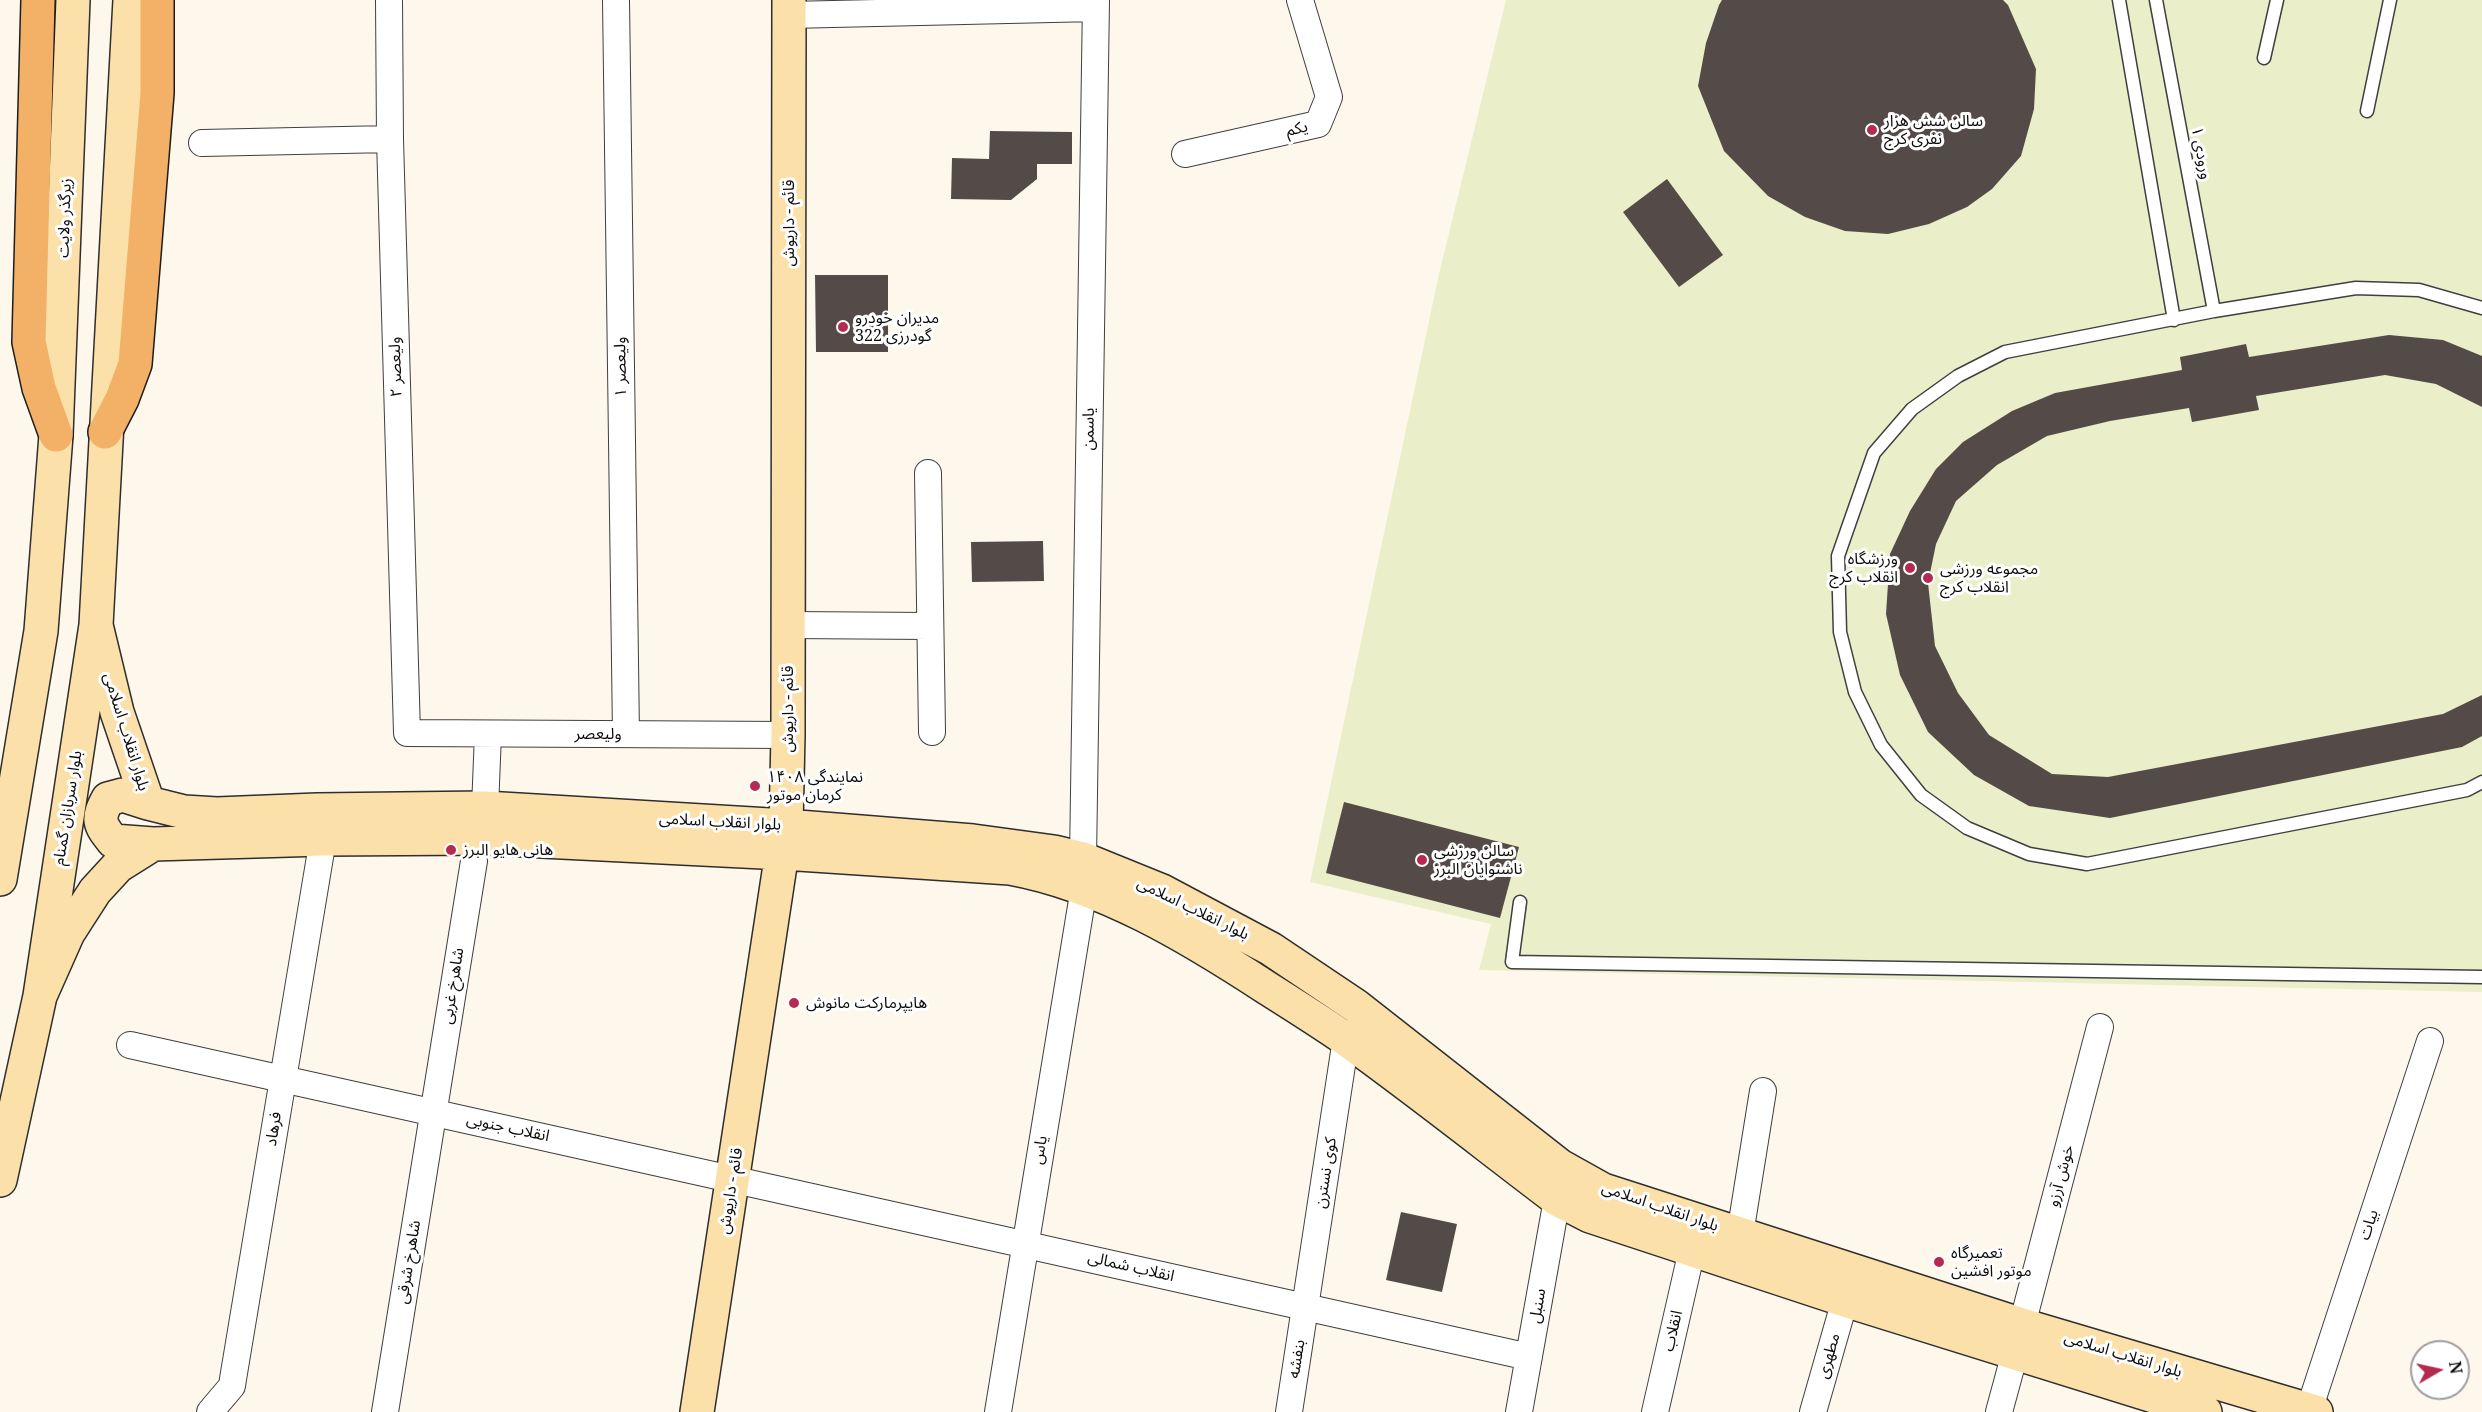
<!DOCTYPE html>
<html>
<head>
<meta charset="utf-8">
<style>
	body { margin:0 }
	#map { position:relative; width:2482px; height:1412px; overflow:hidden; background:#fef7ec; font-family:"Noto Serif",serif }
	canvas { display:block }
	.north { position:absolute; left:2410px; top:1340px; width:60px; height:60px; box-sizing:border-box; background:#fff; border:2px solid #9e9e9e; border-radius:50%; rotate:81deg; font-size:16px; font-weight:700; line-height:24px; text-align:center; color:#0c0c0c }
	.north::after { content:''; display:block; margin:auto; width:21px; height:27px; background:#b62a51; clip-path:polygon(50% 0,100% 100%,50% 72%,0 100%) }
</style>
</head>
<body>
<div id="map">
<canvas width="2482" height="1412"></canvas>
<div class="north">N</div>
</div>
<script>
const ctx = document.querySelector('canvas').getContext('2d');
ctx.lineJoin = 'round';
function fill(path, color) {
  ctx.fillStyle = color;
  ctx.fill(path, 'evenodd');
}
function strokePath(path, color, width, dash) {
  ctx.strokeStyle = color;
  ctx.lineWidth = width;
  ctx.lineCap = dash ? 'butt' : 'round';
  ctx.setLineDash(dash || []);
  ctx.stroke(path);
}
function drawText(font, color, halo, rows, align = 'center') {
  ctx.font = font + ' "Noto Serif","Noto Sans Arabic",serif';
  ctx.lineWidth = 6;
  ctx.setLineDash([]);
  ctx.textBaseline = 'middle';
  ctx.strokeStyle = halo;
  ctx.fillStyle = color;
  for (const [text, x, y, turn = 0] of rows) {
    ctx.save();
    ctx.translate(x, y);
    ctx.rotate((+turn || 0) * Math.PI / 180);
    ctx.textAlign = isNaN(turn) ? turn : align;
    if (halo) ctx.strokeText(text, 0, 0);
    ctx.fillText(text, 0, 0);
    ctx.restore();
  }
}
fill(new Path2D(`
	M1506,0H2482V992L1479,970L1491,924L1310,882L1439,274Z`), '#eaeec9');
fill(new Path2D(`
	M1722,0H2003L2008,5L2036,69L2034,109L2021,156L1992,189L1967,207L1929,224L1888,234L1845,231L1805,217L1768,196L1724,151L1698,86L1706,43L1719,5Z
	M990,131L1072,132V164H1037V179L1011,200L951,199L952,158L989,159Z
	M1667,179L1723,255L1679,287L1623,212Z
	M815,275H888V352H816Z
	M2389,335L2443,340L2482,356V407L2436,384L2385,375L2256,396L2259,410L2192,422L2189,408L2110,421L2047,436L1997,465L1956,501L1936,544L1928,583L1935,646L1958,693L1989,735L2052,774L2108,777L2443,714L2482,695V736L2462,747L2110,818L2029,806L1974,775L1928,732L1900,675L1886,614L1890,554L1910,511L1936,469L1963,442L2012,411L2055,393L2182,370L2180,357L2246,344L2249,357Z
	M1043,541L1044,581L972,582L971,542Z
	M1344,802L1519,847L1500,918L1326,873Z
	M1401,1212L1457,1224L1442,1292L1386,1280Z`), '#544b49');
const service = new Path2D(`
	M2119,0L2174,320
	M2156,0L2214,311
	M2264,58L2277,0
	M2367,111L2390,0
	M2482,308L2419,290L2356,288L2214,311L2005,352L1958,376L1912,409L1874,453L1838,556L1840,632L1855,692L1881,745L1921,795L1967,828L2029,854L2087,864L2467,790L2482,782
	M1520,902L1512,962L2482,977`);
const minor = new Path2D(`
	M389,0L390,139L407,733L788,735
	M616,0L626,734
	M789,15L1096,8
	M202,143L390,139
	M1185,154L1318,124L1329,97L1300,0
	M928,473L932,732
	M789,625L930,626
	M485,808L488,734
	M1083,859L1096,0
	M130,1045L1529,1357
	M1740,1234L1763,1091
	M2022,1325L2100,1027
	M2309,1410L2430,1041
	M210,1412L232,1386L233,1379L323,839
	M385,1412L474,861
	M998,1412L1084,888
	M1289,1412L1346,1039
	M1519,1412L1557,1199
	M1655,1412L1692,1250
	M1813,1412L1845,1300
	M1999,1412L2015,1353`);
const secondary = new Path2D(`
	M96,625L117,712L148,803L184,812L217,814L317,810L485,808L786,826L973,841L1054,852L1083,859L1162,891L1271,949L1356,1006L1560,1166L1603,1190L2022,1325L2316,1412
	M148,803L123,795L108,799C97,819 99,824 113,841L153,844
	M0,879L41,631L56,435L73,0
	M40,996L68,933L95,891L118,866L153,844L323,839L482,838L783,853L1010,868C1103,885 1189,937 1267,988C1294,1005 1321,1022 1347,1040C1418,1091 1487,1146 1557,1199L1590,1216L1845,1300L2205,1412
	M0,1180L40,996L96,625L130,0
	M697,1412L786,826L788,735L789,0`);
const primary = new Path2D(`
	M38,0L29,342L39,388L56,435
	M105,432L122,399L135,364L157,93V0`);
strokePath(service, '#3f3f3f', 15);
strokePath(minor, '#3f3f3f', 28);
strokePath(secondary, '#2e2e2e', 36);
strokePath(primary, '#1d1d1d', 36);
strokePath(service, '#fff', 12);
strokePath(minor, '#fff', 26);
strokePath(secondary, '#fce0aa', 33);
strokePath(primary, '#f3b168', 33);
for (const [x, y, r, color] of [
	[1872,130,6,"#b62a51"],
	[843,327,6,"#b62a51"],
	[1910,568,6,"#b62a51"],
	[1928,578,6,"#b62a51"],
	[755,786,6,"#b62a51"],
	[451,850,6,"#b62a51"],
	[1422,860,6,"#b62a51"],
	[794,1003,6,"#b62a51"],
	[1939,1262,6,"#b62a51"]
]) {
  const dot = new Path2D();
  dot.arc(x, y, r, 0, 2 * Math.PI);
  ctx.fillStyle = color;
  ctx.fill(dot);
  strokePath(dot, '#fff', 2);
}
drawText('16px', '#0c0c0c', '#fff', [
	["سالن شش هزار",1884,121],
	["نفری کرج",1884,139],
	["مدیران خودرو",855,318],
	["گودرزی 322",855,336],
	["ورزشگاه",1898,559,"right"],
	["انقلاب کرج",1898,577,"right"],
	["مجموعه ورزشی",1940,569],
	["انقلاب کرج",1940,587],
	["نمایندگی ۱۴۰۸",767,777],
	["کرمان موتور",767,795],
	["هانی هایو البرز",463,850],
	["سالن ورزشی",1434,851],
	["ناشنوایان البرز",1434,869],
	["هایپرمارکت مانوش",806,1003],
	["تعمیرگاه",1951,1253],
	["موتور افشین",1951,1271]
], 'left');
drawText('16px', '#0c0c0c', '#fff', [
	["یکم",1297,129,-13],
	["ورودی ۱",2201,153,79],
	["زیرگذر ولایت",65,218,-88],
	["قائم - داریوش",789,223,-90],
	["ولیعصر ۲",396,367,-92],
	["ولیعصر ۱",621,367,-91],
	["یاسمن",1089,429,-89],
	["قائم - داریوش",788,709,-90],
	["بلوار انقلاب اسلامی",126,732,73],
	["ولیعصر",598,734],
	["بلوار سربازان گمنام",68,808,-81],
	["بلوار انقلاب اسلامی",720,822,3],
	["بلوار انقلاب اسلامی",1193,909,26],
	["شاهرخ غربی",453,986,-81],
	["انقلاب جنوبی",508,1128,12],
	["فرهاد",274,1129,-81],
	["یاس",1040,1150,-80],
	["کوی نسترن",1326,1173,-81],
	["خوش آرزو",2061,1176,-75],
	["قائم - داریوش",731,1191,-81],
	["بلوار انقلاب اسلامی",1660,1207,19],
	["بیات",2369,1225,-72],
	["شاهرخ شرقی",409,1262,-81],
	["انقلاب شمالی",1131,1267,13],
	["سنبل",1538,1306,-80],
	["انقلاب",1673,1331,-77],
	["بلوار انقلاب اسلامی",2123,1355,17],
	["مطهری",1829,1356,-74],
	["بنفشه",1297,1359,-81]
]);
</script>
</body>
</html>
